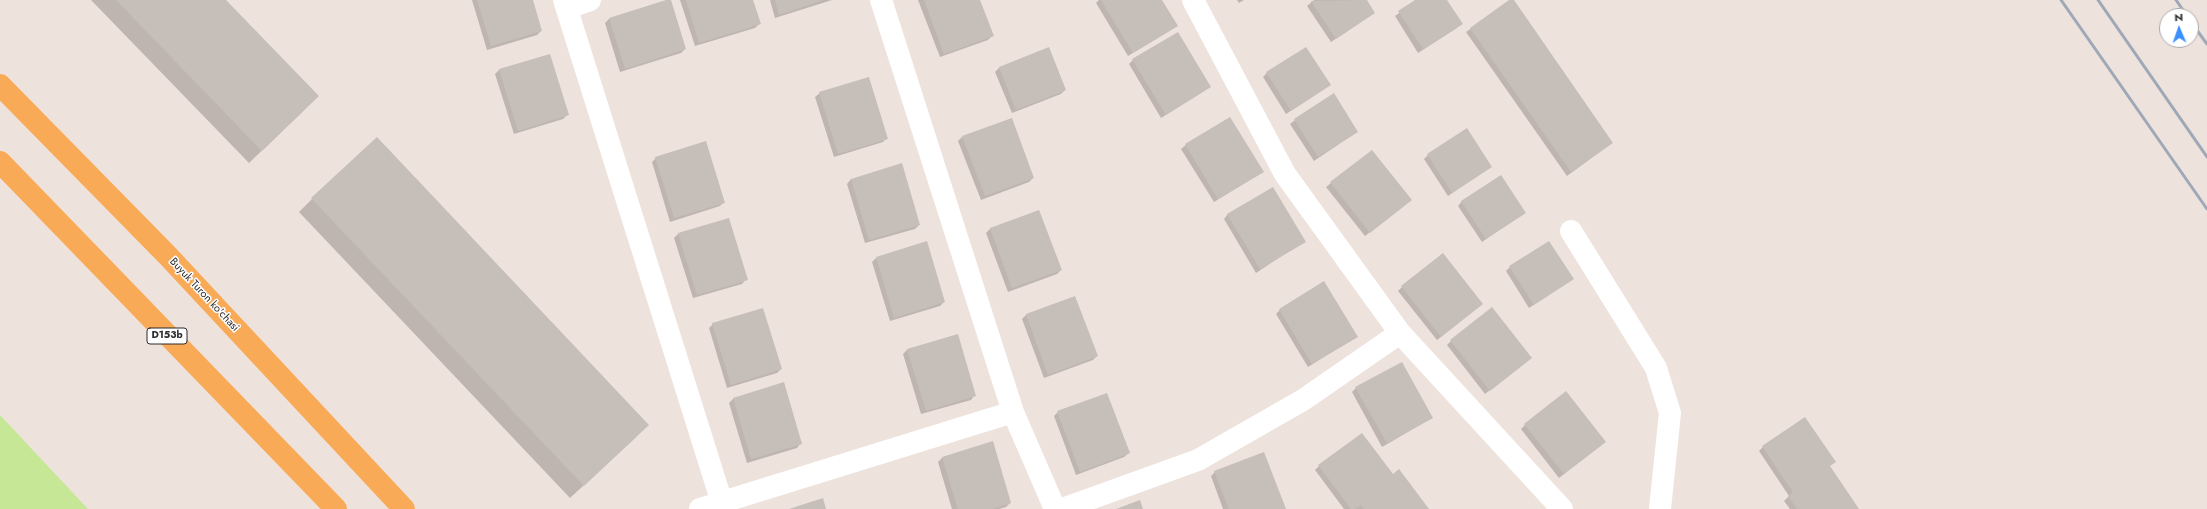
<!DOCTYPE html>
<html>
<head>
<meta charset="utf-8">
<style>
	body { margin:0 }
	#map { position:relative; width:2207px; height:509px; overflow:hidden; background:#eee2dd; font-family:Jost,sans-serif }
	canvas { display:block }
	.north { position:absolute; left:2159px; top:8px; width:40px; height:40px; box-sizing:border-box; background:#fff; border:1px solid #aaa; border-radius:50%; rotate:358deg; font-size:11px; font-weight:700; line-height:16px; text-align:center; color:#2b2b2b }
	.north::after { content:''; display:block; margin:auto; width:14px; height:18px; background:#3990ff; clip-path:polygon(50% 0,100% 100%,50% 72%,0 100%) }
</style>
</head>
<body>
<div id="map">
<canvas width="2207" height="509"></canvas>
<div class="north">N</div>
</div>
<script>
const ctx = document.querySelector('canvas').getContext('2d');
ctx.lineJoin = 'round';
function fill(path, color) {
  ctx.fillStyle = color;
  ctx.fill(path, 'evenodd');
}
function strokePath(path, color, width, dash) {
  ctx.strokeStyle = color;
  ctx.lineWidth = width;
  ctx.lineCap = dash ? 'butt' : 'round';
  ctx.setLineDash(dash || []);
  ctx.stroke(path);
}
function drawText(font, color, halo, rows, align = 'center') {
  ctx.font = font + ' Jost,sans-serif';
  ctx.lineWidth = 3;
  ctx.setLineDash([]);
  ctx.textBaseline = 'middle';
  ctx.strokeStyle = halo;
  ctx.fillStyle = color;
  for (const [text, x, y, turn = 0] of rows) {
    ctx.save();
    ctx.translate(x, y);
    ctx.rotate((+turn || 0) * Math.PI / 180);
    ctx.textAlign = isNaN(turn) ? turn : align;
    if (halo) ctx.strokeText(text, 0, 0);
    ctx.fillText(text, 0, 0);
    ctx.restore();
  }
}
fill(new Path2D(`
	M0,415L88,509H0Z`), '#c6e796');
fill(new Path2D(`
	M91,0H225L305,109L249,163Z
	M472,0H531L541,31L537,35L487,50Z
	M670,0L685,49L681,53L620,72L605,23L609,19Z
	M680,0H752L760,23L755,28L695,46Z
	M770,0H832L775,18Z
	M918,0H979L993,35L988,40L940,57Z
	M1099,0H1161L1177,26L1128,56L1096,3Z
	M1237,0H1244L1239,3Z
	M1314,0H1366L1374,13L1331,42L1307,6Z
	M1417,0H1446L1457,28L1418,53L1395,16Z
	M1513,0L1612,143L1567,176L1466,32Z
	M1133,60L1210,87L1161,118L1129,64Z
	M999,68L1065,90L1061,94L1012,113L995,72Z
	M499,70L567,115L563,119L514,134L495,74Z
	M1267,73L1330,85L1286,114L1263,77Z
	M820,93L887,138L883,142L834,157L815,97Z
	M1295,120L1357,132L1314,161L1290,124Z
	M962,137L1033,178L1029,182L981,200L958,141Z
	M1186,145L1263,172L1214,202L1181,149Z
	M1372,151L1406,204L1365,236L1326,187Z
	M1428,155L1491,167L1448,196L1424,159Z
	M656,158L724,202L720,206L670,222L652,162Z
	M851,179L919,225L915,229L865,243L847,184Z
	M312,199L635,438L570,498L299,212Z
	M1462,201L1524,213L1482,242L1458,206Z
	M1039,211L1061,270L1057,274L1008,292L986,233L990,229Z
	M1228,214L1304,241L1256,273L1224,219Z
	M678,234L746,279L742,284L693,298L674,238Z
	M876,258L944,302L940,306L890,321L872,262Z
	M1510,267L1572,279L1529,308L1506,271Z
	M1402,287L1477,308L1437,340L1398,291Z
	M1075,298L1097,356L1093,360L1044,378L1022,319L1026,315Z
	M1280,310L1356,337L1308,367L1276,314Z
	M713,324L781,369L777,373L727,388L709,328Z
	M957,336L975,395L971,400L921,414L903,354L907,350Z
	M1451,341L1526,362L1485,394L1447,345Z
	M783,384L801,443L797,448L747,463L729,403L733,399Z
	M1356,388L1432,418L1382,447L1352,392Z
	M1058,412L1129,453L1124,457L1076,475L1054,416Z
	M1525,425L1600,446L1559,478L1521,429Z
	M992,443L1010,503L1006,507L999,509H952L938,462L942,458Z
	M1763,447L1858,509H1790L1784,501L1789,496L1759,451Z
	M1319,466L1392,475L1428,509H1344L1315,470Z
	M1215,472L1284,509H1223L1211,476Z`), '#0003');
fill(new Path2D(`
	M116,0H226L319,96L262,151Z
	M477,0H533L542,31L491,46Z
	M666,0H671L686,49L625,69L609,18Z
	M686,0H753L761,24L699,43Z
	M775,0H824L779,15Z
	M924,0H980L994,36L944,54Z
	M1101,0H1162L1178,26L1133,53Z
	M1367,0L1375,13L1336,39L1311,1Z
	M1415,0H1447L1463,24L1423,49L1398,11Z
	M1509,0H1514L1613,143L1571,172L1470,28Z
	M1178,32L1211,87L1166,115L1132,59Z
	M1049,47L1066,90L1016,110L999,67Z
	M1306,47L1331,85L1291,111L1266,72Z
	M550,54L569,115L518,131L499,69Z
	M869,77L888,139L838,154L819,92Z
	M1334,93L1358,132L1318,157L1294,119Z
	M1230,117L1264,172L1218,199L1185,144Z
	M1012,118L1034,178L985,196L962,136Z
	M1467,128L1492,167L1452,193L1427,154Z
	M377,137L649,425L584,486L311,198Z
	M706,141L725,203L674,218L655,157Z
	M1372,150L1412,200L1370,233L1330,182Z
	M902,163L920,225L869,240L851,179Z
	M1501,175L1526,213L1486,239L1461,201Z
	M1273,187L1306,242L1260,269L1227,214Z
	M1039,210L1062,270L1012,288L990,228Z
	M729,218L748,280L697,295L678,233Z
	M927,241L945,302L894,318L876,257Z
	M1549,241L1574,279L1534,305L1509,266Z
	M1443,253L1483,304L1441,337L1401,286Z
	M1324,281L1358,337L1312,364L1279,309Z
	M1075,296L1098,356L1048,375L1026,314Z
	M1492,307L1532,358L1490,391L1450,340Z
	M763,308L782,369L731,385L712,323Z
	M958,334L976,396L926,411L907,349Z
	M1402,362L1433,418L1387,443L1355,387Z
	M784,382L802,444L751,459L733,398Z
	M1566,391L1606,442L1564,474L1524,424Z
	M1107,393L1130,453L1080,472L1057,411Z
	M1805,417L1836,462L1830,466L1859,509H1797L1788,496L1793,492L1762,446Z
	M1362,433L1393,474L1399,469L1429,509H1364L1361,505L1355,509H1351L1318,465Z
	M993,441L1011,503L992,509H958L942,457Z
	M1264,452L1286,509H1229L1214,471Z
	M823,498L826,509H789Z
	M1140,500L1143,509H1116Z`), '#c6beb8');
strokePath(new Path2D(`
	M564,0L724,509
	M881,0L1013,412L1055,509
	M1193,0L1285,174L1400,333L1562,509
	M567,8L590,0
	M1571,231L1656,368L1670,413L1660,509
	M700,509L1013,412
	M1062,509L1198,460L1303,400L1400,333`), '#fff', 22);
strokePath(new Path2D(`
	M0,85L168,256L404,509
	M0,162L336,509`), '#f9aa57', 22);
strokePath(new Path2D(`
	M2061,0L2207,209
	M2098,0L2207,157
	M2176,0L2187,16
	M2191,22L2207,44`), '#9fa8b7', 3);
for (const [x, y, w] of [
	[167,336,40]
]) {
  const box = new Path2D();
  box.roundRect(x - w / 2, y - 8, w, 16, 3);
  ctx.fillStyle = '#fff';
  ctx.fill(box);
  strokePath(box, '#2b2b2b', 1);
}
drawText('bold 10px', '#2b2b2b', null, [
	["D153b",167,336]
]);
drawText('11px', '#2b2b2b', '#fff', [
	["Buyuk Turon ko'chasi",204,295,47]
]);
</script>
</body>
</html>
